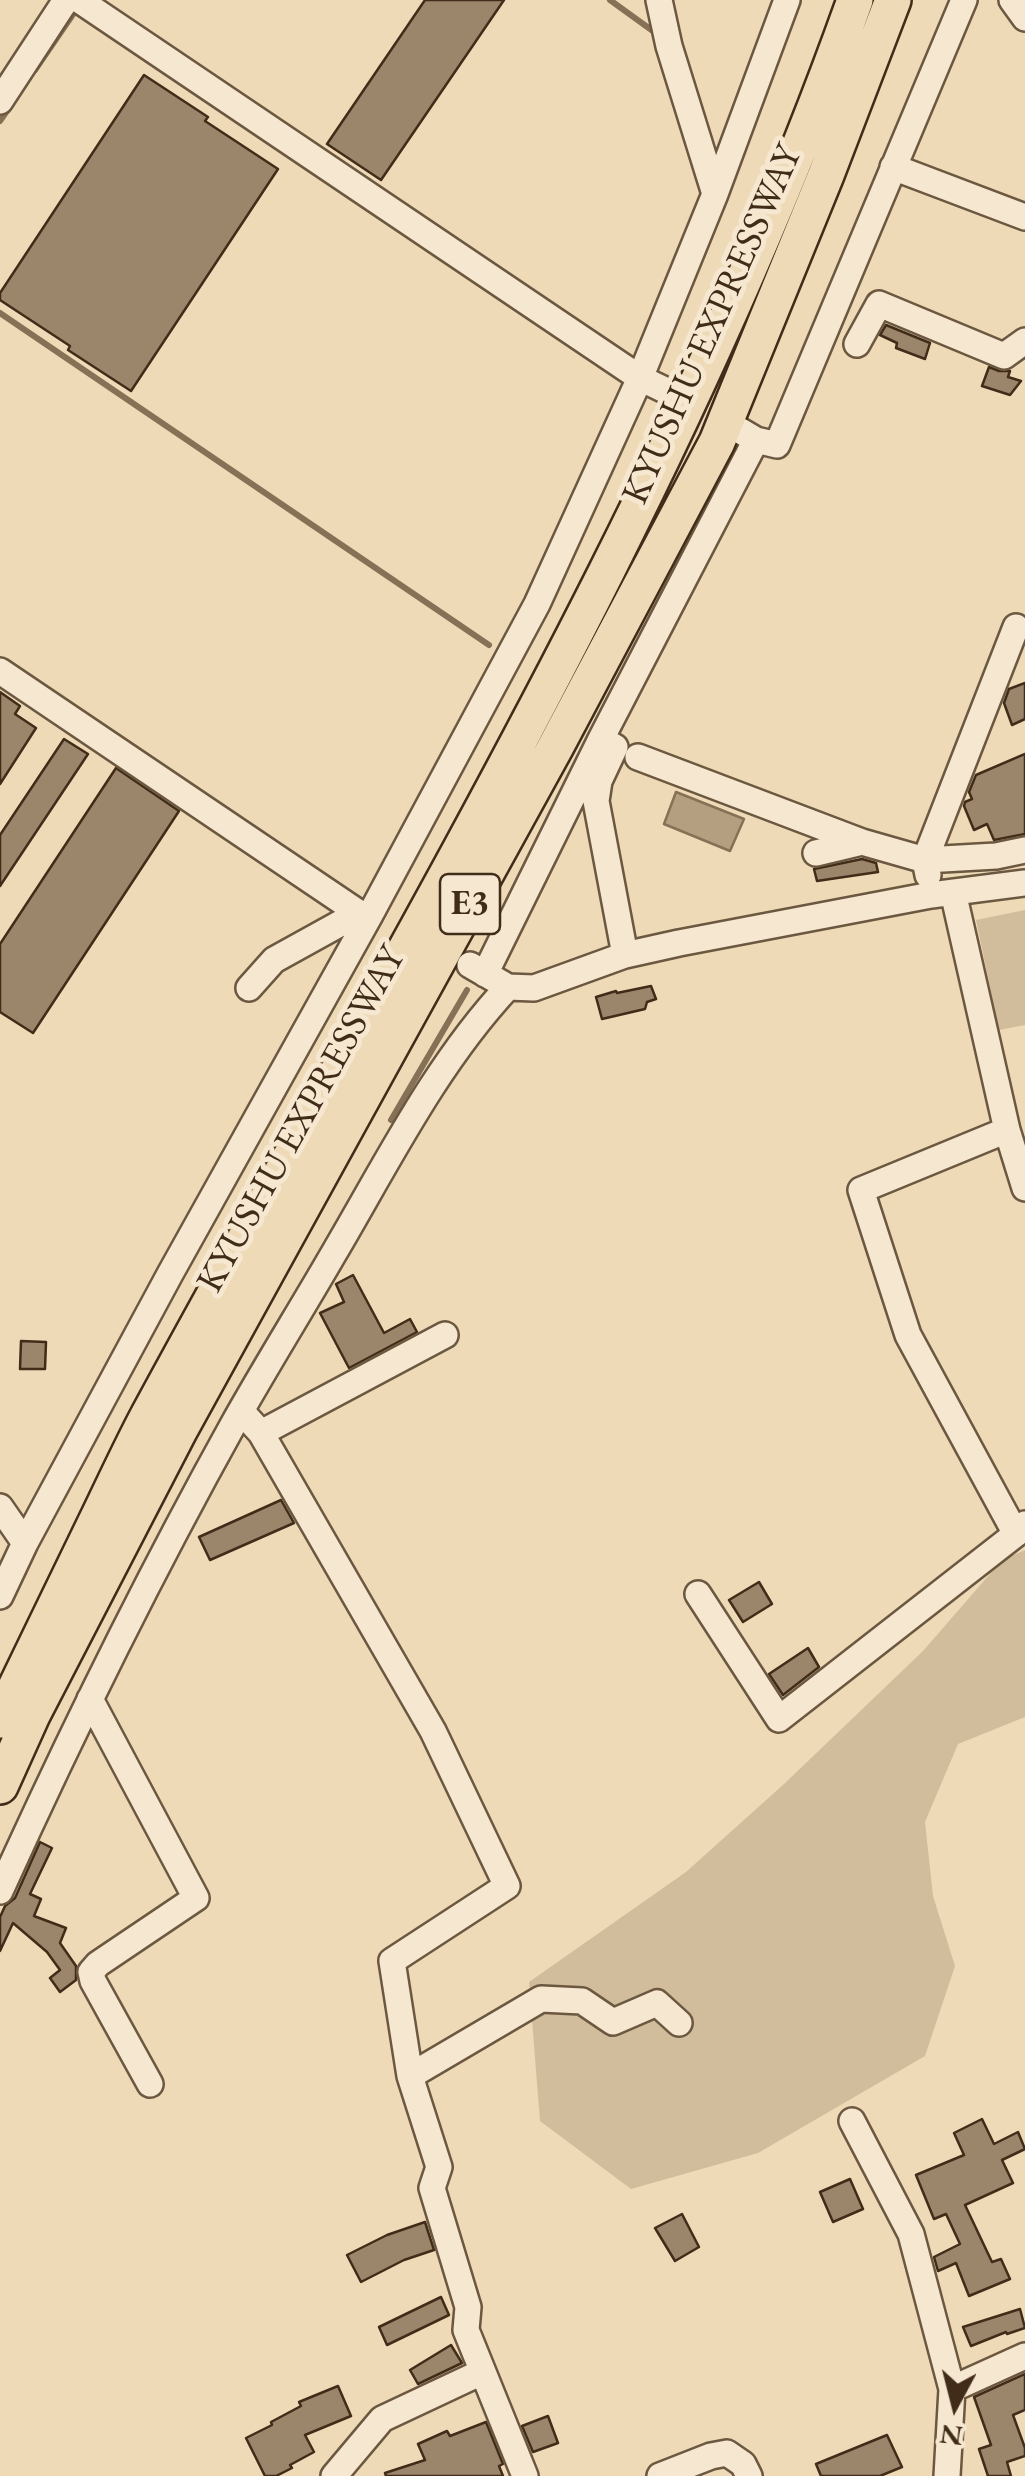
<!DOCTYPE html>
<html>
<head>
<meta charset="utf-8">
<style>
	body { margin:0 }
	#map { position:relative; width:1025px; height:2476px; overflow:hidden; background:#efdab7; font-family:"EB Garamond",serif }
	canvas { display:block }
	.north { position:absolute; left:905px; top:2356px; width:100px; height:100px; -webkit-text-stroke:8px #f5e7d0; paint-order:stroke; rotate:187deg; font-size:28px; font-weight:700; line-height:40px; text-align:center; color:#412c19 }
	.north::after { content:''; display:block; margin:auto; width:35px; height:45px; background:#412c19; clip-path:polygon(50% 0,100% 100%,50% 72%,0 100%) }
</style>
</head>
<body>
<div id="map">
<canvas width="1025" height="2476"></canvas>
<div class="north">N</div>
</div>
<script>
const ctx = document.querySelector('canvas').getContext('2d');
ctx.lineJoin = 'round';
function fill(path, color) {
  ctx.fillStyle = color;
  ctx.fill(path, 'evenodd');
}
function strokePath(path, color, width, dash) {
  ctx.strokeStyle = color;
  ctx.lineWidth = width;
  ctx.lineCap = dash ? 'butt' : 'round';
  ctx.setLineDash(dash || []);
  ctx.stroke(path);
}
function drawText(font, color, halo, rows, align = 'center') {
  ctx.font = font + ' "EB Garamond",serif';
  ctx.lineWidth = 10;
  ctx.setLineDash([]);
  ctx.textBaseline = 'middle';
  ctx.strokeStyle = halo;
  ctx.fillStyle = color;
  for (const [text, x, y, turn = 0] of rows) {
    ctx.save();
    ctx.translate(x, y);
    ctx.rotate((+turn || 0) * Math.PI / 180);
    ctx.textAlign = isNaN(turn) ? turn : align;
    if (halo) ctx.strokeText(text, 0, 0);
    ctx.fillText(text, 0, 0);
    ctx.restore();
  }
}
fill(new Path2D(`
	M1025,910V1025L999,1030L976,920Z
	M1025,1550V1717L958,1744L925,1822L933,1896L955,1966L925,2056L758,2153L631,2189L540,2121L529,1982L686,1872L784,1784L923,1651L1002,1560Z`), '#d1bc9c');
const water = new Path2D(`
	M676,792L744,819L730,851L664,824Z`);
fill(water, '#b49f81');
strokePath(water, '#867157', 2.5);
strokePath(new Path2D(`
	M610,0L657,34
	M35,70L76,10
	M0,121L11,105
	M0,313L489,645
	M391,1120L467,990`), '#867157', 6);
const building = new Path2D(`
	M425,0H504L381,180L327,144Z
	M144,75L208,117L205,121L278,169L131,391L68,350L70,346L0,300V293Z
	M886,325L930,343L925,359L896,348L897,343L880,335Z
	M989,367L999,371H1010L1008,377L1021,381L1010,395L982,386Z
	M1025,683V719L1012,725L1004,703L1009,689Z
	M0,692L20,706L15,714L36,728L0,784Z
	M64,739L88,754L0,886V835Z
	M1025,754V834L994,840L987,824L974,830L964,806L965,802L972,799L969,792L976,775Z
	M116,768L179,811L33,1033L0,1012V944Z
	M862,859L876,863L878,872L817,881L814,869Z
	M651,986L656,999L647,1002L645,1009L602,1019L596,997L616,991L617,993Z
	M353,1275L384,1333L410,1319L417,1332L349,1368L320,1313L344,1302L336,1284Z
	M21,1341L46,1342L45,1369H20Z
	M281,1500L294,1523L210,1560L199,1537Z
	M759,1582L772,1604L743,1622L729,1600Z
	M808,1648L819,1667L783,1695L769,1674Z
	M40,1842L52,1848L30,1894L41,1899L34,1916L66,1928L60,1943L76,1966V1980L60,1992L50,1978L60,1970L47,1952L13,1923L0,1951V1917L5,1906L15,1898Z
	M982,2119L994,2144L1018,2132L1025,2149L1002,2160L1013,2183L965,2205L992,2262L1001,2259L1010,2279L969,2296L956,2263L938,2271L934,2257L960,2244L946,2214L934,2219L916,2175L964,2155L954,2133Z
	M850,2179L863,2209L833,2222L820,2192Z
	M682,2214L699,2247L675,2261L655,2228Z
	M425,2222L434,2250L404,2260L361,2282L347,2255L387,2235Z
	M441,2297L449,2315L387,2345L379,2327Z
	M1020,2309L1025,2328L1007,2334L1006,2332L971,2346L963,2327Z
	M451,2345L462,2363L418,2384L410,2370Z
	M1025,2374V2410L1013,2415L1025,2448V2456L1007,2462L1011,2476H988L979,2449L991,2445L974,2397Z
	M338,2386L351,2416L305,2435L314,2452L290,2465L292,2468L276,2476H265L246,2438L272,2425L271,2422L301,2406L299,2402Z
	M548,2416L558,2443L533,2452L522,2426Z
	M486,2422L503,2464L499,2466L503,2476H386L385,2473L425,2460L418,2444L447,2431L450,2436Z
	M887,2435L902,2467L880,2476H821L816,2464Z`);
fill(building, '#9b866b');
strokePath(building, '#412c19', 2.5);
const minor = new Path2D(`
	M79,0L640,378L673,394
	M659,0L669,46L715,194
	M1012,0L1025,18
	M0,101L66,0
	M893,167L1025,217
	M857,344L879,304L1004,356L1025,341
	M739,430L756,440L777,445L964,0
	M1016,627L925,860L996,856L1025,850
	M0,671L359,913L366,921
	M601,739L756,440
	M638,757L862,842
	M816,853L862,842L925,860L928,875
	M953,892L1007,1130L1025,1188
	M470,965L508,987L534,988L625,955L679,943L931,895L1025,883
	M485,974L601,739L615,747L599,781L596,801L625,955
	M249,988L274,960L359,913
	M1007,1130L861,1190L908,1335L1016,1534
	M241,1411L261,1433L433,1731L507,1886L392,1961L410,2076
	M261,1433L445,1335
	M0,1507L25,1543
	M698,1594L779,1719L1016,1534L1025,1524
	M0,1596L25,1543L170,1274L370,915L537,604L640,378L715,194L787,0
	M90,1699L196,1898L98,1964L91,1972L93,1981L150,2084
	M0,1891C72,1732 149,1576 234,1423C266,1366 301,1310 334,1253C387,1163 436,1064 508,987
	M852,2121L911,2234L952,2389
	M334,2476L382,2419L482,2372
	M525,2476L466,2330L468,2307L432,2188L439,2167L410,2076L541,1999L582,2001L613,2022L657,2003L679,2023
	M660,2476L711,2456L727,2453L743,2464L749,2476
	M947,2476L952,2389L1025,2356`);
const highway = new Path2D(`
	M0,1720C32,1653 65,1587 97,1520C114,1485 130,1450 148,1416C399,952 678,499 855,0
	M0,1786L32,1715L180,1429L556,746L717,442L826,175L893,0`);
strokePath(minor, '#6c5840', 30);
strokePath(highway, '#412c19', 40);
strokePath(minor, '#f5e7d0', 25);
strokePath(highway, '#efdab7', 35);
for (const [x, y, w] of [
	[470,904,60]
]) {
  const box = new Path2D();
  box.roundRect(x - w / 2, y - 30, w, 60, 8);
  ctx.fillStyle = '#f5e7d0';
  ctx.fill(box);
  strokePath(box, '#412c19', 2.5);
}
drawText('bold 35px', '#412c19', null, [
	["E3",470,904]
]);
drawText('38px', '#412c19', '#f5e7d0', [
	["KYUSHU EXPRESSWAY",713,325,-66],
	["KYUSHU EXPRESSWAY",302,1120,-61]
]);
</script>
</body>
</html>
